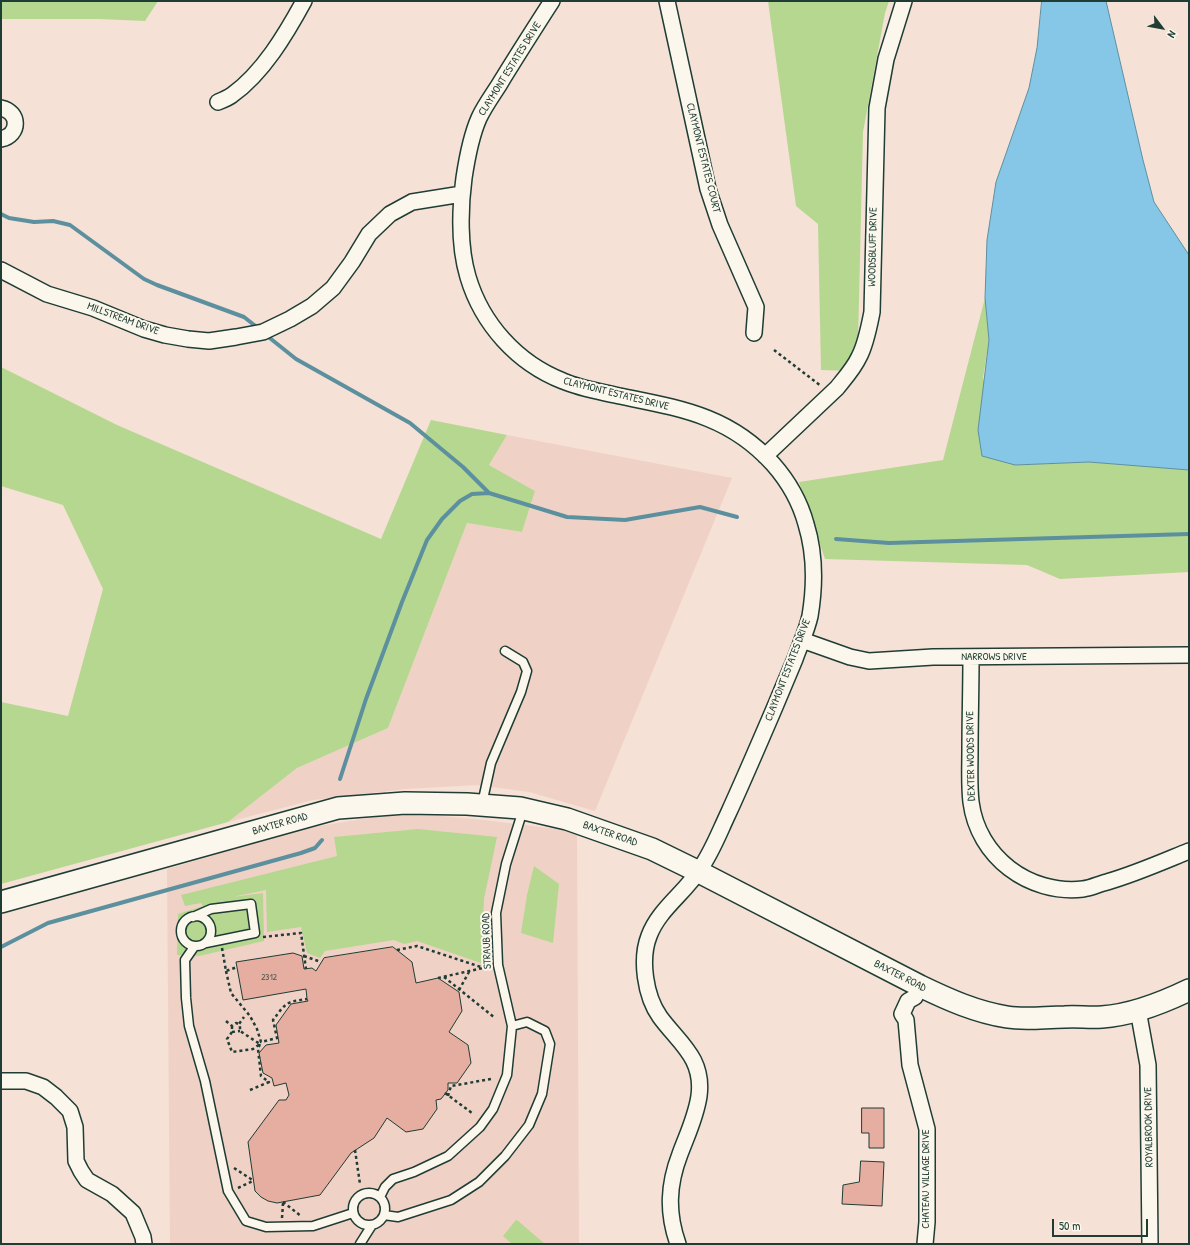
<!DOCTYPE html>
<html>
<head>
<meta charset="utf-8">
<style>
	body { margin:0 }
	#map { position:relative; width:1190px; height:1245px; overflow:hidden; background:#f5e1d6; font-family:"Patrick Hand",sans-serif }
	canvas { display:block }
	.frame { position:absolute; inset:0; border:2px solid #1f3d34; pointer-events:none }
	.north { position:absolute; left:1142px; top:8px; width:40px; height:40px; -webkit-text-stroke:3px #fbf7ec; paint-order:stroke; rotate:122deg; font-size:11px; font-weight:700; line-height:16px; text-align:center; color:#1f3d34 }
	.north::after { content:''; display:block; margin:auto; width:14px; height:18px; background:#1f3d34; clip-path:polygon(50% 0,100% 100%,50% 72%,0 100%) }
	.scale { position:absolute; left:1052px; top:1219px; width:96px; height:18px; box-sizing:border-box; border:2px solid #1f3d34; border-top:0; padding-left:5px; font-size:12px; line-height:14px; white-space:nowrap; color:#1f3d34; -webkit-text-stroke:3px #fbf7ec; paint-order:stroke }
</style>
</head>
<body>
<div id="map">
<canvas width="1190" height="1245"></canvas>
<div class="frame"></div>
<div class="north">N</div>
<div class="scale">50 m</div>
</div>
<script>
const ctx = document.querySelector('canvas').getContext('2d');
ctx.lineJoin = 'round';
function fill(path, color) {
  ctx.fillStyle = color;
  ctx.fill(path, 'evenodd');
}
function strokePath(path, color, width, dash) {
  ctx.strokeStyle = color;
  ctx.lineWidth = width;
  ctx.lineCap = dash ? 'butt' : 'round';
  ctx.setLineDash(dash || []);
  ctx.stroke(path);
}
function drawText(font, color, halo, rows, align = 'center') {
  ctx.font = font + ' "Patrick Hand",sans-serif';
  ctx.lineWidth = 4;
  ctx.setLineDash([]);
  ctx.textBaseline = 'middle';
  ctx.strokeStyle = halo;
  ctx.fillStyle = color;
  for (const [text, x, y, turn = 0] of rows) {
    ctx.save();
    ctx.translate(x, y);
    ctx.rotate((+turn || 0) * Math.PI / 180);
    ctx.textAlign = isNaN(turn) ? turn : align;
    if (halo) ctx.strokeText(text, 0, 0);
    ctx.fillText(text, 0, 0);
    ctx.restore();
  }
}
fill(new Path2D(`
	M507,435L732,478L595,811L529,792L477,785L406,789L313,800L228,822L297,768L388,728L467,523L522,532L535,491L489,465Z
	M407,815L442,816L484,820L557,829L577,835L579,1244H170L167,869L307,828L375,817Z`), '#f0d1c6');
fill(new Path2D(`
	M1,1H158L145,21L100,19H1Z
	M768,1H889L885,13L863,132L858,341L852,371L821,370L818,224L796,206Z
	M985,298L989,340L983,378L1015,465L1089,462L1189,470V572L1060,579L1027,565L825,559L799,482L943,460Z
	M1,367L117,425L381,539L431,420L507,435L489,465L535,491L522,532L467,523L388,728L297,768L228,822L1,884V702L68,716L103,589L63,505L1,486Z
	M418,829L497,837L484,899L481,963L417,941L404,944L394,940L325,951L320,958L307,953L301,927L267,932L266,890L232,897L263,893L264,941L199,956L177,955L178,914L203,906L201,903L185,906L181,895L337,856L334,837Z
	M534,866L559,884L553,943L521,933L527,895Z
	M516,1220H517L545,1244H512L503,1236Z`), '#b6d790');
const water = new Path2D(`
	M1042,1H1106L1143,160L1154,202L1189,255V470L1089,462L1015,465L982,456L978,430L989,340L985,298L987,240L996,182L1029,88L1037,48Z`);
fill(water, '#86c7e7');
strokePath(water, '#5d909f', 1);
strokePath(new Path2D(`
	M1,214L9,218L34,222L53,221L70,225L144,279L157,285L244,317L258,328
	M266,335L296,359L410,423L463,467L489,493
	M836,539L889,543L1189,534
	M340,779L366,699L402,602L427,540L442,519L460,501L472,494L489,493L567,517L625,520L700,507L737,517
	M1,947L48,923L301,853L315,848L322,840`), '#5d909f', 4);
const building = new Path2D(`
	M393,947L412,962L416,983L438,978L459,992L462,1011L449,1032L468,1045L471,1063L457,1083H448V1090L441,1099L436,1100L437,1109L423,1129L406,1132L387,1118L374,1138L351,1153L320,1195L277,1203L268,1201L261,1197L255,1191L248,1142L279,1100H286L289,1095L286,1083L274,1086L272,1078L263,1073L259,1053L266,1045L279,1043L276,1025L291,1004L308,1001L307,999L306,989L243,1000L236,962L293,953L302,956L304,969L312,968L316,971L324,958Z
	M862,1108H884V1148H869V1133H862Z
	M861,1161L884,1162L882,1206L842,1204L843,1185L859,1182Z`);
fill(building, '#e6ada1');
strokePath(building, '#1f3d34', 1);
const service = new Path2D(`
	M482,804L491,763L521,692L527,671L523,662L505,651
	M181 931a15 15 0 1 1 30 0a15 15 0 1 1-30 0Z
	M193,917L211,909L251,904L255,933L206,943
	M194,947L185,960L186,998L189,1026L205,1081L228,1191L246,1221L266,1227L313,1226L353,1213
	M512,1026L498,965L496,913L506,864L523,810
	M353 1209a16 16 0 1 1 32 0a16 16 0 1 1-32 0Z
	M380,1197L385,1187L393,1179L414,1172L448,1156L480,1127L493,1109L507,1075L512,1026L527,1022L545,1031L550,1044L542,1094L529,1125L505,1156L479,1182L451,1200L398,1217L384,1215
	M360,1244L372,1225`);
const minor = new Path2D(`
	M552,1C534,29 516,57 499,85C492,96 484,107 479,118C471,136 467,158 464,178C460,208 459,247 468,277C482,324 517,363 563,381C579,388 597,391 615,395C677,408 728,414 773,464C788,481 800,502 806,524C815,553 815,586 810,616C807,630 800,645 795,659C788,676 781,692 774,709C759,744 744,779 728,814C719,833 712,852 700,869C685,893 659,909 649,936C640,959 645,996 660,1017C679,1043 704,1058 699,1096C696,1117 687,1135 680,1154C668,1185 667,1213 678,1244
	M667,1L708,189L720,225L756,307L754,333
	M218,102C223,100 228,98 232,95C263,73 286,34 304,1
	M1,108C20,112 20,135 1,139
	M1,270L47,294L93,308L144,329L165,335L188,339L209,341L236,337L263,332L290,319L312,306L333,288L352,262L369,234L390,214L412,202L462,194
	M765,456L837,388C845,378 854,368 859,357C866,344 869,327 872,312L877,108L886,59L904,1
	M802,640L850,657L869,661L933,657L1189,655
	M971,657C971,688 970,719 970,751C970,767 969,785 971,802C978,857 1029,895 1083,889C1091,888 1099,884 1107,882C1135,874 1162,862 1189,851
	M920,986L915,997L908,1001L902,1014L906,1020L910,1065L927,1129V1222L925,1244
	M1138,1010L1148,1065L1150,1244
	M1,1081H26L43,1087L56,1097L70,1111L75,1127L76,1161L81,1171L87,1180L112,1194L133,1213L143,1237L144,1244`);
const secondary = new Path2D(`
	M1,902L338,808L405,803L467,804L520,808L567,819L652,849L699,872L920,986C949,1000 976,1012 1007,1017C1026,1020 1045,1017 1065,1017C1077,1016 1089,1018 1102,1017C1132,1015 1162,1003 1189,990`);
strokePath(service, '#1f3d34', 11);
strokePath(minor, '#1f3d34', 18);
strokePath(secondary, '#1f3d34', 24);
strokePath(new Path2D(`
	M774,350L821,386
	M263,937L301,933L306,969
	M222,948L226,971L237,967
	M397,950L417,946L484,968
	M304,956L321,962
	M226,971L231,993L250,1016L257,1029L261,1042L277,1038L273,1020C286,1003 285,1002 307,999
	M444,977L495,1018
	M438,978L483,968
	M459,990L469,972
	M226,1021L232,1026L236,1023L239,1024
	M232,1026V1032L227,1039L232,1052L253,1049L260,1044L240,1031V1025L239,1024L244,1017
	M232,1032L240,1031
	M250,1090L269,1082L261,1076L258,1049L260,1044
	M445,1093L472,1113
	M448,1096L451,1086L491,1079
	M355,1150L360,1184
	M234,1168L254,1181
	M238,1188L253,1181
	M283,1202L301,1216
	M282,1218L283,1203`), '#1f3d34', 2.5, [3, 3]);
strokePath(service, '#fbf7ec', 8);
strokePath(minor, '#fbf7ec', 15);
strokePath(secondary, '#fbf7ec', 21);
drawText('9px', '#51594f', null, [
	["2312",269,978]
]);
drawText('11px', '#1f3d34', '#fbf7ec', [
	["CLAYMONT ESTATES DRIVE",510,69,-58],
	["CLAYMONT ESTATES COURT",703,158,76],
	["WOODSBLUFF DRIVE",873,247,-89],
	["MILLSTREAM DRIVE",123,319,20],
	["CLAYMONT ESTATES DRIVE",616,394,14],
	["NARROWS DRIVE",994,657],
	["CLAYMONT ESTATES DRIVE",788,670,-69],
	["DEXTER WOODS DRIVE",971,756,-91],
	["BAXTER ROAD",280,824,-16],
	["BAXTER ROAD",610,834,19],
	["STRAUB ROAD",487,941,-92],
	["BAXTER ROAD",900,976,27],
	["ROYALBROOK DRIVE",1149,1127,-91],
	["CHATEAU VILLAGE DRIVE",926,1179,-90]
]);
</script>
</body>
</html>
